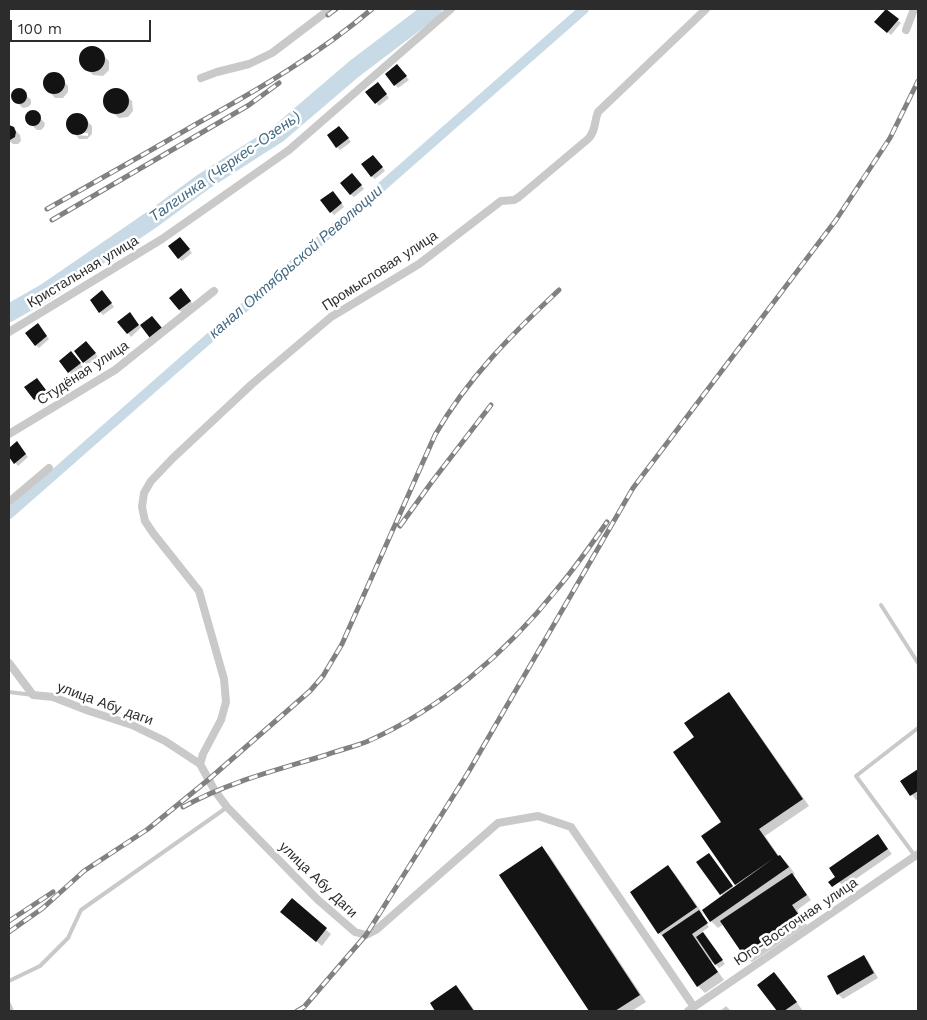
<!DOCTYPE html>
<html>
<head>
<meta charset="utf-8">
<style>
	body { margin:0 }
	#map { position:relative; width:927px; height:1020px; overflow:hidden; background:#fff; font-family:"Work Sans",sans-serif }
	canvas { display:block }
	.frame { position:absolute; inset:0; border:10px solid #2c2c2c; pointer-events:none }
	.scale { position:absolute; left:10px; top:20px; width:141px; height:22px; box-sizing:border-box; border:2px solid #2c2c2c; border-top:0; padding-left:6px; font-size:15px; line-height:18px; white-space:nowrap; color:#2c2c2c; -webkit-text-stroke:4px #fff; paint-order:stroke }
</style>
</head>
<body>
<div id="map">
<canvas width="927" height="1020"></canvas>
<div class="frame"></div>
<div class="scale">100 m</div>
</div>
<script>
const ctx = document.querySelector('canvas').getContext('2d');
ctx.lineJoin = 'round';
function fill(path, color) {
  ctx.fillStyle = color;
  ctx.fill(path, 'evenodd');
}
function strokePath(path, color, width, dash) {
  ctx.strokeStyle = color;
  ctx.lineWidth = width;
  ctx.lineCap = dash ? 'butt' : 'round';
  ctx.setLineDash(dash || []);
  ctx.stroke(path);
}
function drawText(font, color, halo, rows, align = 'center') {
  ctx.font = font + ' "Work Sans",sans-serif';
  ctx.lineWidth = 5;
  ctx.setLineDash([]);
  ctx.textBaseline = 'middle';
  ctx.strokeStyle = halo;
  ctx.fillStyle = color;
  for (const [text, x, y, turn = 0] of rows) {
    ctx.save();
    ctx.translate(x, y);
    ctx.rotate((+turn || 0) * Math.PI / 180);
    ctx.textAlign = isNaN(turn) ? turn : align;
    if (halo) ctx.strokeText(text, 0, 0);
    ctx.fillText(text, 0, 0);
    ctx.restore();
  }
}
fill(new Path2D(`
	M886,10L901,23L891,35L876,21Z
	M88,48L97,49L109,61V70L103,76L93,75L82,64V55Z
	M400,69L409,80L398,88L386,74Z
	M50,74L58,75L68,86V92L63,98H55L45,87V80Z
	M381,87L389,98L379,106L367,92Z
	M16,90H21L31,100V104L28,107L23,108L13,99V94Z
	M120,90L132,101L133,111L128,117L119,118L106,107L105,98L111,91Z
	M31,112L35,113L45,123L44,127L41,130H37L27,121V115Z
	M74,115H81L92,126V134L87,139H79L76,135L88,136V133H73L68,128L69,119Z
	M9,127H12L20,135L21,141L18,144H13L9,141Z
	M342,130L351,142L340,150L337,147Z
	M376,159L385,171L375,179L371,176Z
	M355,177L364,189L354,197L350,194Z
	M336,195L344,207L334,215L331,212Z
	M183,241L192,253L182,261L178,258Z
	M184,293L193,304L183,313L179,310Z
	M105,295L114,307L103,315L100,312Z
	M132,317L140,327L152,317L131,337L119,322Z
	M41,328L49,339L39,348L36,345Z
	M89,346L98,357L87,365L75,351Z
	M74,356L83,367L72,375L60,361Z
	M40,382L48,394L38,402L35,399Z
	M17,443L28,457L18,466L9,455V449Z
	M728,694L735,700L809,806L765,836L779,856L787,863L795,874L793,875L811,900L797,910L807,925L752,962L745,956L724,924L718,928L711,921L723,896L698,862L709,855L734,888L737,887L702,837L723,822L696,737Z
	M918,770V799L916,800L902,781Z
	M878,836L892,854L844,887L839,882Z
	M542,848L549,855L646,1002L632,1011H590L501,875Z
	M668,867L675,874L703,914L700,915L709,927L702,932L725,964L719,968L713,962L712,963L724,980L705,993L698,986L666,940L659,933Z
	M292,900L331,934L322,946L287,917Z
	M863,956L868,961L878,978L843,999L838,994Z
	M774,973L779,978L803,1011H778L759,985Z
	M456,987L463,994L475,1011H437L432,1003Z
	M726,1006L731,1011H720Z`), '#0003');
strokePath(new Path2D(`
	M9,514L584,9`), '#c8dae6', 10);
strokePath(new Path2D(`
	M9,313L46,292L154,218L203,182L278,134L354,69L433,9`), '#c8dae6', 18);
fill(new Path2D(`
	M886,9L899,19L887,33L874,22Z
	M79 59a13 13 0 1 1 26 0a13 13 0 1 1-26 0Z
	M397,64L407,76L394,86L385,74Z
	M43 83a11 11 0 1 1 22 0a11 11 0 1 1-22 0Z
	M378,82L387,94L375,104L365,92Z
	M103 101a13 13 0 1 1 26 0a13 13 0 1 1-26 0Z
	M11 96a8 8 0 1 1 16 0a8 8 0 1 1-16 0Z
	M25 118a8 8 0 1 1 16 0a8 8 0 1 1-16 0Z
	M66 124a11 11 0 1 1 22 0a11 11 0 1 1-22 0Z
	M9,125L14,127L16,132L15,137L10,140Z
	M339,126L349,138L336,148L327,135Z
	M373,155L383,167L371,177L361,164Z
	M352,173L362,185L350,195L340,183Z
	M333,191L342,203L330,213L320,200Z
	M180,237L190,249L178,259L168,246Z
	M181,288L191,301L179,310L169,298Z
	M102,290L112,303L99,313L90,300Z
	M130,312L139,325L127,334L117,322Z
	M152,316L162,328L150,338L140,325Z
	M38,323L47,336L35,346L25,333Z
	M86,341L96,353L83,363L74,351Z
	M71,351L81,363L68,373L59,361Z
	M37,378L46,390L34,400L24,387Z
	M17,441L26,454L14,464L9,457V448Z
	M729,692L803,799L759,829L778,856L780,855L789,867L710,922L702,910L774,858L735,885L701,836L721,822L673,752L694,737L684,723Z
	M918,769V791L910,796L900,781Z
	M878,834L888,849L832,887L828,882L835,877L829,868Z
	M542,846L640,995L615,1011H589L499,875Z
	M709,853L733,886L720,895L696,862Z
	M668,865L697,907L658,934L630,892Z
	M792,873L807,895L792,905L801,918L744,956L720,921Z
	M292,898L327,928L316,942L280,912Z
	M699,910L708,923L692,934L718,972L697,987L662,935Z
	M703,932L723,960L715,965L696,937Z
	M864,955L874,973L837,995L827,976Z
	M774,972L797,1002L784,1011H777L757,985Z
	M456,985L474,1011H435L430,1003Z`), '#131313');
strokePath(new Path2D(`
	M881,605L918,663
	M9,692L33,695
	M915,856L856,776L918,728
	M9,981L40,966L68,938L81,910L226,808
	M9,1004L12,1011`), '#c9c9c9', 4);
strokePath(new Path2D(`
	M906,30L914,9
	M201,78L217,72L249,64L272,53L330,9
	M9,332L162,239L289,150L451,9
	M9,434L115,370L214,291
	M9,502L49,468
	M9,663L33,695L53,697L89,711L132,725L165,741L200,764
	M694,1007L571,827L538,816L498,823L376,930L366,935L355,932L317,899L227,807L215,791L200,764L203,754L221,720L226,702L224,679L199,591L153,533L145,521L142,507L144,493L151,481L173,458L252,384L331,317L419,264L501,201L514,200L519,197L588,139C596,131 594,122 598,112L706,9
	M688,1011L918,854`), '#c9c9c9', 8);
const rail = new Path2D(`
	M328,15L336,9
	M47,209C97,181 148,152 198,123C259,89 319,54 372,9
	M52,220L249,105L279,83
	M400,526L431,483L491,405
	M183,807C228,782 277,770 326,755C339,750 353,747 366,742C441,709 506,653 557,589C575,568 591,545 607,522
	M9,921L53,892
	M9,932L43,908L84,871L148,829L208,780L310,691L323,676L342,644L435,435C467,379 512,334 559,290
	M297,1011L304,1007L366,935L469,771L633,488L836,220L890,138L918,81`);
strokePath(rail, '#818181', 5);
strokePath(rail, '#fff', 3, [9]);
drawText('14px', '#2c2c2c', '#fff', [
	["Промысловая улица",380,271,-33],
	["Кристальная улица",83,272,-31],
	["Студёная улица",83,373,-33],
	["улица Абу даги",105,704,20],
	["улица Абу Даги",318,880,44],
	["Юго-Восточная улица",796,922,-34]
]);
drawText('italic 15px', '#436a84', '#fff', [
	["Талгинка (Черкес-Озень)",225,167,-35],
	["канал Октябрьской Революции",296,262,-41]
]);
</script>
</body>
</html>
